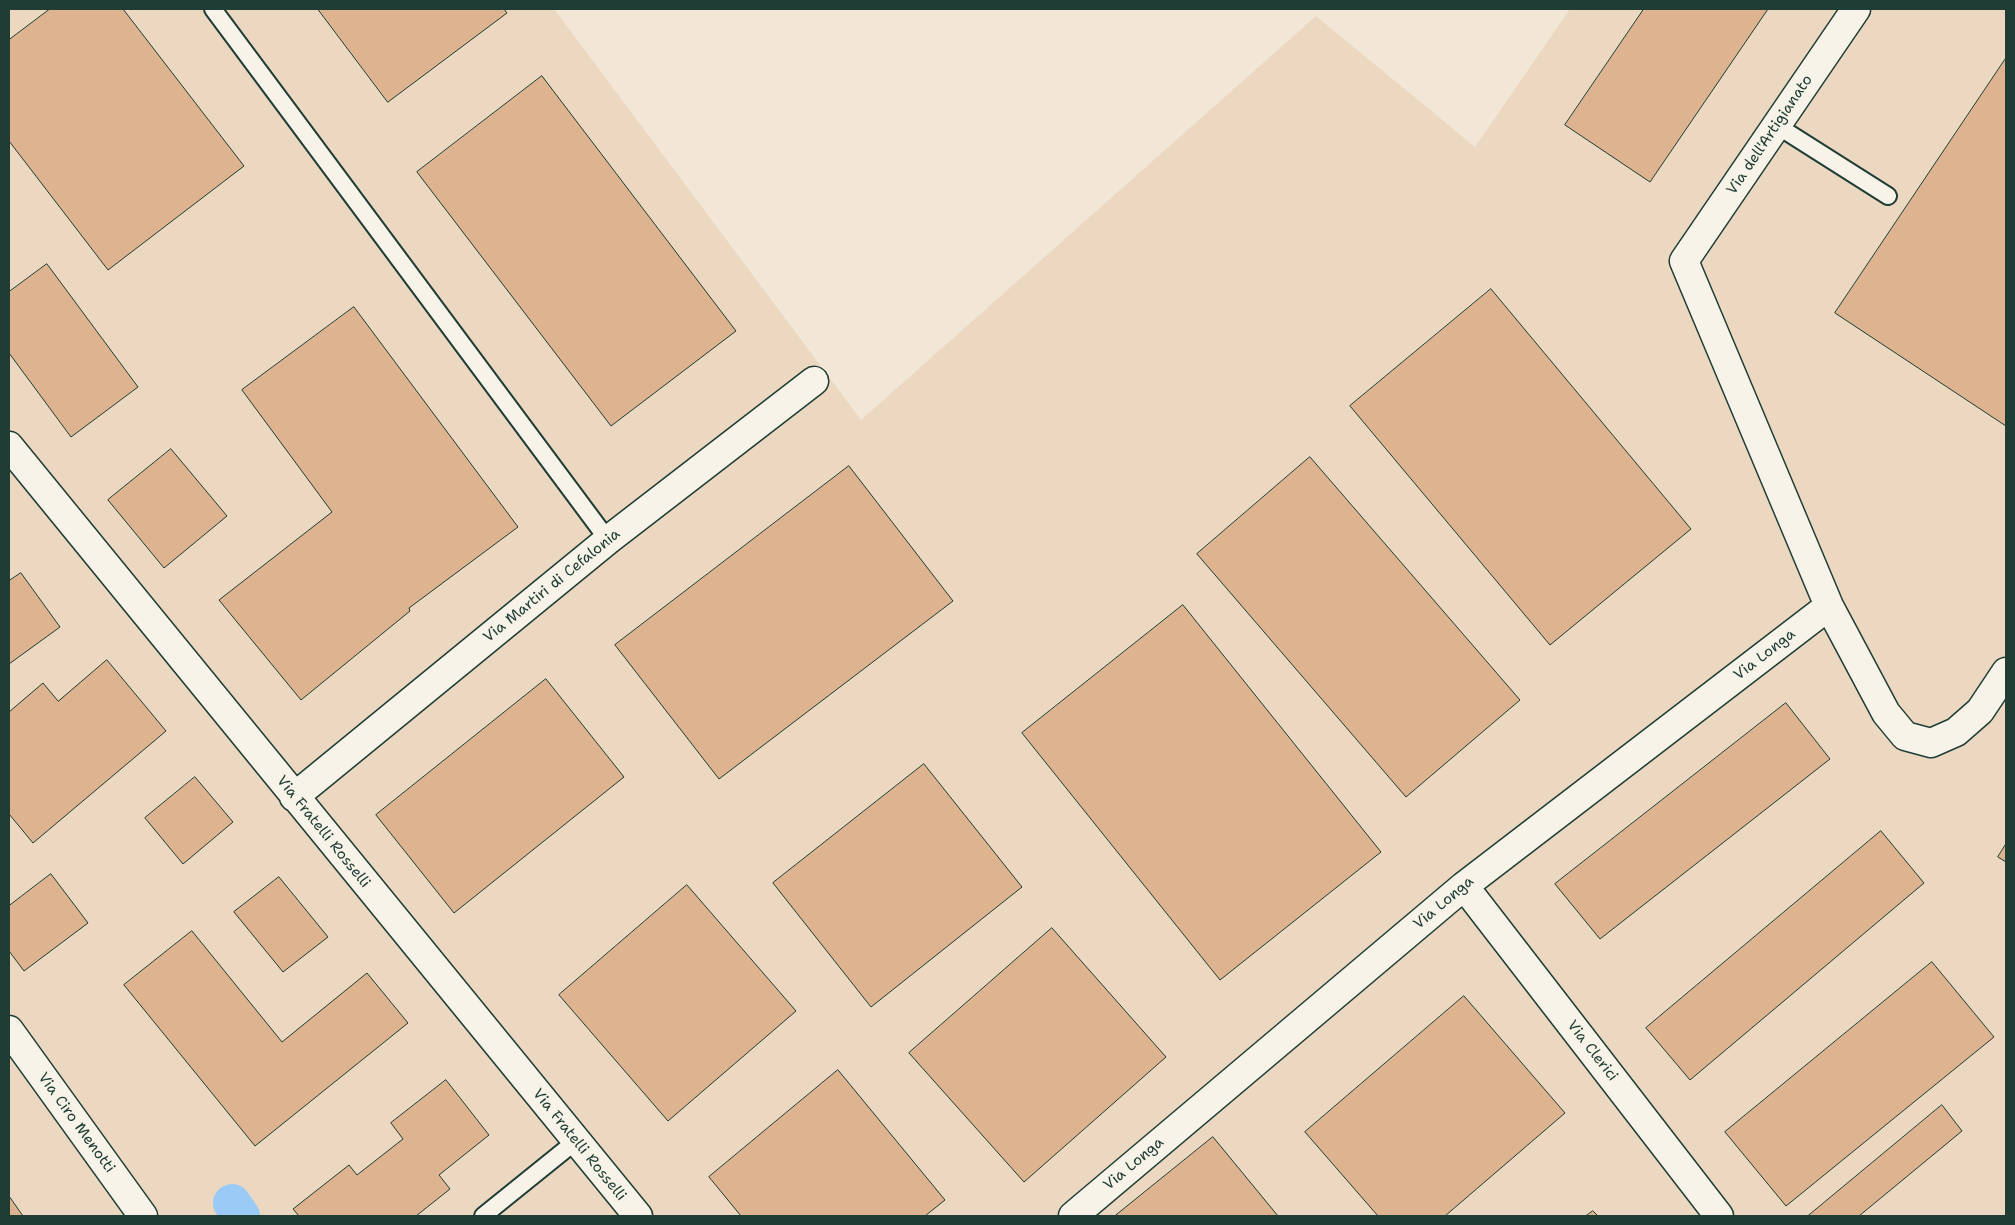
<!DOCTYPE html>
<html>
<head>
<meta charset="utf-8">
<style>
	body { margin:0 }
	#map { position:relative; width:2015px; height:1225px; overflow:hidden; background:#f2e6d6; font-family:"Shantell Sans",sans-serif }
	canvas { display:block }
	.frame { position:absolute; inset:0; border:10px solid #1f3d34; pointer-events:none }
</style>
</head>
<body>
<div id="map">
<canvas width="2015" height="1225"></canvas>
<div class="frame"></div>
</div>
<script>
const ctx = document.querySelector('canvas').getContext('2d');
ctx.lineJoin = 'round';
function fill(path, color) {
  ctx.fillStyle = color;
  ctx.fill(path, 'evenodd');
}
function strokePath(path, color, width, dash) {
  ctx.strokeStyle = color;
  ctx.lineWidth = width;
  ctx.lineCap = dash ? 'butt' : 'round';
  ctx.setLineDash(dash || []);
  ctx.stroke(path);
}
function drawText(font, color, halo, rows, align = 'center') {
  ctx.font = font + ' "Shantell Sans",sans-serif';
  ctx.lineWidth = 4;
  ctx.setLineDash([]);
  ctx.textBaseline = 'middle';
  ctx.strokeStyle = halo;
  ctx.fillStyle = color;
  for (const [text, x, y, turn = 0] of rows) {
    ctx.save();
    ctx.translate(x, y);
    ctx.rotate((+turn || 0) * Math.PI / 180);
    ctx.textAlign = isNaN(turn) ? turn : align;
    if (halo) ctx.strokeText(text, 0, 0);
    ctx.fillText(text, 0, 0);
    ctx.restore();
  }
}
fill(new Path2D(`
	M9,9H554L861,420L1316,16L1475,147L1570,9H2006V1216H9Z`), '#ecd7c1');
strokePath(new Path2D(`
	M232,1203L241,1216`), '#99cbf6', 38);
const building = new Path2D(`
	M50,9H123L244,166L108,270L9,141V40Z
	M318,9H504L507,13L388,102Z
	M1644,9H1768L1650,182L1565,125Z
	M2006,58V426L1835,313Z
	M542,76L736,331L611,426L417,172Z
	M47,264L138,387L71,437L9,353V292Z
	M1491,289L1691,529L1550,645L1350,406Z
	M354,307L518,527L409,608L410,611L301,700L219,600L332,512L242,390Z
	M171,449L227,516L164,568L108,500Z
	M1310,457L1520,700L1406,797L1197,554Z
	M849,466L953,601L719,779L615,645Z
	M21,573L60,627L9,664V581Z
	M1183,605L1381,852L1220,980L1022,733Z
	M107,660L166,731L33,843L9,814V712L43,683L58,701Z
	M546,679L624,777L454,913L376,815Z
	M1786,703L1830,759L1600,939L1555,884Z
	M924,764L1022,887L871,1007L773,883Z
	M195,777L233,822L183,864L145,818Z
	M1881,831L1924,883L1690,1080L1646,1028Z
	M2006,844V862L1998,857Z
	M51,874L88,923L24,971L9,951V906Z
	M279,877L328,937L283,972L234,912Z
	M687,885L796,1011L668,1121L559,995Z
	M1052,928L1166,1057L1024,1182L909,1053Z
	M192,931L282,1042L367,973L408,1023L255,1146L124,985Z
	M1932,962L1994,1037L1786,1206L1725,1132Z
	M1464,996L1565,1113L1445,1216H1378L1305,1132Z
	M838,1070L945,1200L925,1216H741L709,1177Z
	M446,1080L489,1135L439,1175L450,1189L416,1216H299L293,1209L349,1165L357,1175L403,1139L391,1123Z
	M1942,1105L1962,1131L1859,1216H1808Z
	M1213,1137L1278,1216H1115Z
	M9,1196L23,1216H9Z
	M1593,1211L1598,1216H1586Z`);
fill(building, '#deb38f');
strokePath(building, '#1f3d34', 1);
const lane = new Path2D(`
	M213,9L608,540
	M1776,125L1888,196
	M483,1216L576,1141`);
const street = new Path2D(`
	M1856,9L1684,261L1829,606L1886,713L1905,736L1931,743L1956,732L1980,711L2006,672
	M9,446L638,1216
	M294,797L608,540L814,381
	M1464,886L1719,1216
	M9,1030L143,1216
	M1073,1216L1464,886L1829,606`);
strokePath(lane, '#1f3d34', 20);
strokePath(street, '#1f3d34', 31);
strokePath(lane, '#f7f3e8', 16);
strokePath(street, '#f7f3e8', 28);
drawText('15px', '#1f3d34', '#f7f3e8', [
	["Via dell'Artigianato",1770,135,-56],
	["Via Martiri di Cefalonia",552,586,-39],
	["Via Longa",1765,655,-38],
	["Via Fratelli Rosselli",323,832,51],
	["Via Longa",1444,903,-40],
	["Via Clerici",1592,1051,52],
	["Via Ciro Menotti",76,1123,54],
	["Via Fratelli Rosselli",579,1145,51],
	["Via Longa",1134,1164,-40]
]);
</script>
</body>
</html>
